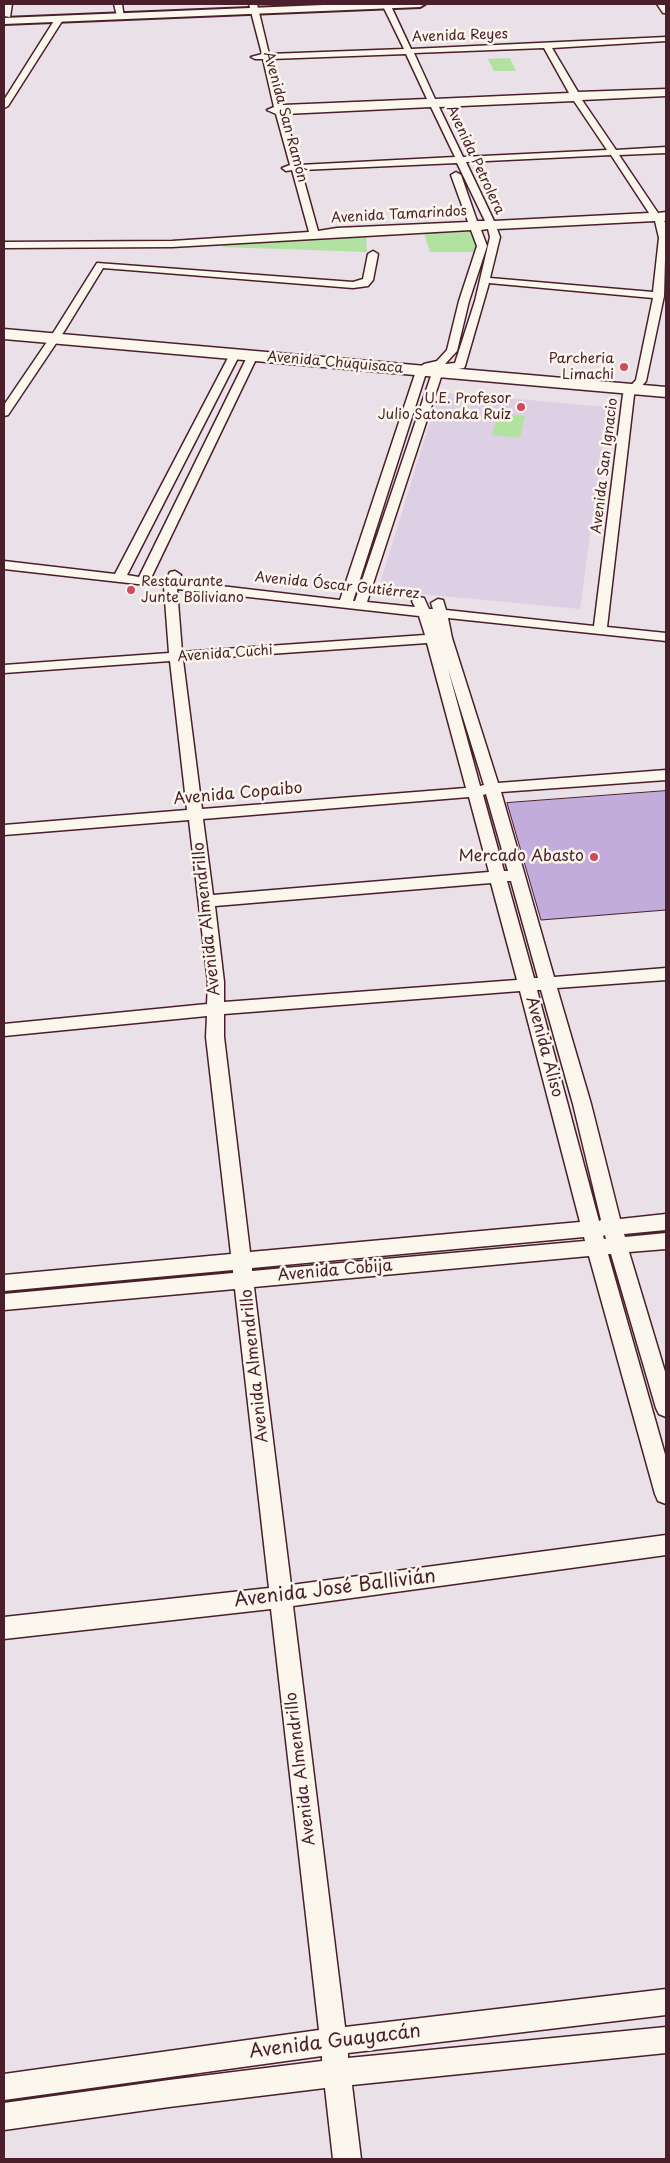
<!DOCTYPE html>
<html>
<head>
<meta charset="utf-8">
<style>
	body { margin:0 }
	#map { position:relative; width:670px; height:2163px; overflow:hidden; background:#eae0e7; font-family:"Playpen Sans",sans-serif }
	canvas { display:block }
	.frame { position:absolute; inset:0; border:5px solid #4a1f2b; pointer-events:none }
</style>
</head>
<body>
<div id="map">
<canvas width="670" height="2163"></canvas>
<div class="frame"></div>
</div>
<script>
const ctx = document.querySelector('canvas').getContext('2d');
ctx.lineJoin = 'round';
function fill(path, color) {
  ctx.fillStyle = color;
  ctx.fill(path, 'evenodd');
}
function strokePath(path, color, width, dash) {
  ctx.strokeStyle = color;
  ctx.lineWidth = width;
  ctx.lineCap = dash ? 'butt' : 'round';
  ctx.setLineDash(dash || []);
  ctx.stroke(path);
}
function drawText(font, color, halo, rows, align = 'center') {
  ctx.font = font + ' "Playpen Sans",sans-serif';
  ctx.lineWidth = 5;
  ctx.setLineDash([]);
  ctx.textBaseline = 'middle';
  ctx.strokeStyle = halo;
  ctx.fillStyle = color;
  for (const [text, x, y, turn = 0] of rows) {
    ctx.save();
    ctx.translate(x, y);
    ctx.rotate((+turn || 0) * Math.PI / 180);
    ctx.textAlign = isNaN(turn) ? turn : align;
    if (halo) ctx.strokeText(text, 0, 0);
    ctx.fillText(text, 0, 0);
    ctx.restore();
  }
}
fill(new Path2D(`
	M439,392L608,407L580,609L378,590Z`), '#ded0e4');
fill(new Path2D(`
	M510,58L516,71H494L488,59Z
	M472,232C477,237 478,245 475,252H430L424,233Z
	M366,236L367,252L223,247V244Z
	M498,414L525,416L520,438L492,435Z`), '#b1e2a2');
const building = new Path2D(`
	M666,791V910L541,920L507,803Z`);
fill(building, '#c1acdc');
strokePath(building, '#4a1f2b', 1);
const street = new Path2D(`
	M4,4H12L10,17L4,16Z
	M114,4H122L124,18L117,16Z
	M249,4H257L269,54L404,49L382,4H390L411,49L666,37V41L552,48L578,92L666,89V96L582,100L616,150L666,147V153L619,155L658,213L666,212V221H664L666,224L664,296L646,381L634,395L607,627L666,633V641L448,618L452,638L498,783L666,770V780L501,792L554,977L666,968V980L557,988L591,1104L620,1219L666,1214V1230L624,1234L625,1237L666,1233V1249L629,1252L666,1375V1417L659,1414L656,1408L611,1254H608L666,1458V1504L658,1501L655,1494L589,1256L254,1287L291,1585L666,1535V1555L293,1606L345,2027L666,1989V2015L348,2053V2058L666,2027V2053L352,2085L361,2159H333L325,2088L169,2107L4,2130V2103L169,2080L322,2061V2056L4,2100V2074L319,2030L271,1609L4,1639V1617L269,1588L235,1289L4,1310V1294L233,1273V1270L4,1291V1275L231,1254L206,1037L207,1016L4,1036V1024L207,1004L208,982L189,820L4,835V825L187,810L170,661L4,673V665L169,653L164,587L4,569V561L115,574L230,354L235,351L239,352L240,354L127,575L139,577L248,355L253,352L258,355L151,578L166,580L170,572L175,571L181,575L178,581L340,600L416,371L424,364L437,361L447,350L459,301L477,246L471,230L172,247L4,248V242L172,241L309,232L292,170L286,171L282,168L290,165L276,114L267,110L274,107L263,59H255L251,57L262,54ZM544,48L569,93L435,99L414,53ZM406,54L427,99L283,105L271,59ZM574,101L607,150L463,157L439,107ZM431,107L455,157L299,165L285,114ZM611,155L649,213L494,221L466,162ZM457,163L485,221H477L461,175L456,172L451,175L468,222L337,228L318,231L301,170ZM655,221L659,238L653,292L490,278L500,237L497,229ZM488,229L490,237L475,301L455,363L445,364L457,351L469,301L487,246L481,230ZM489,283L653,298L636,380L623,394L594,626L446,610L443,600L438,599L431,603L433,609H429L424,598L419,597L412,601L415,607L367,602L442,374L446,371L464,368L465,366ZM437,368L432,373L355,601H353L426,373ZM177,589L419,616L425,635L182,652ZM427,643L466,788L202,809L183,660ZM448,669L484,785L480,786ZM486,794L508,871H504L483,795ZM469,797L489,872L213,895L203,819ZM507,881H511L538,978H534ZM491,883L517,980L224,1002V982L215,906ZM537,990H541L573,1104L601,1220L599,1221ZM520,991L580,1222L250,1252L224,1037V1014ZM605,1235L606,1239H604L603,1236ZM584,1237L585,1241L252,1271V1268Z
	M657,4H665L666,13H663Z
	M57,16L64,18L8,106L4,108V100Z
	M373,251L378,254L373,280L368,286L353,288L103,268L65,330L8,415L4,416V405L55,330L97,263L353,282L363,279L368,254Z`);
const secondary = new Path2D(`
	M348,4H425L420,7L4,24V18Z`);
const primary = new Path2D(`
	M4,329L666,387V397L4,339Z`);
strokePath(street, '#4a1f2b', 3);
strokePath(secondary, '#4a1f2b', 4);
strokePath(primary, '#4a1f2b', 3);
fill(street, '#fbf7ec');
fill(secondary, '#fbf7ec');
fill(primary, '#fbf7ec');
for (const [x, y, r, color] of [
	[624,367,5,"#d1495b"],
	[521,407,5,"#d1495b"],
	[131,590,5,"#d1495b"],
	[594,857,5,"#d1495b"]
]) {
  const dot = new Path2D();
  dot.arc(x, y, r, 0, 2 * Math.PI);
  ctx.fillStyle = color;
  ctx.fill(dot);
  strokePath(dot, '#fbf7ec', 2);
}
drawText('14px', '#4a1f2b', '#fbf7ec', [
	["Avenida Reyes",460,36,-2],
	["Avenida San Ramón",285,117,75],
	["Avenida Petrolera",475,160,65],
	["Avenida Tamarindos",399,215,-3],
	["Avenida Chuquisaca",335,363,5],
	["Avenida San Ignacio",605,466,-83],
	["Avenida Óscar Gutiérrez",337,586,6],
	["Avenida Cuchi",225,654,-4]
]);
drawText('14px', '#4a1f2b', '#fbf7ec', [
	["Parcheria",614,359],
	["Limachi",614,375],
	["U.E. Profesor",511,399],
	["Julio Satonaka Ruiz",511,415],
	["Restaurante",141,582,"left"],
	["Junte Boliviano",141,598,"left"]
], 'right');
drawText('16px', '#4a1f2b', '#fbf7ec', [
	["Avenida Copaibo",238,794,-5],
	["Avenida Almendrillo",207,919,-96],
	["Avenida Aliso",544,1047,75],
	["Avenida Cobija",335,1271,-5],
	["Avenida Almendrillo",255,1366,-96],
	["Avenida Almendrillo",301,1769,-97]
]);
drawText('16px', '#4a1f2b', '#fbf7ec', [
	["Mercado Abasto",584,857]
], 'right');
drawText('19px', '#4a1f2b', '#fbf7ec', [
	["Avenida José Ballivián",335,1589,-7],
	["Avenida Guayacán",335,2042,-7]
]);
</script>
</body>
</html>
